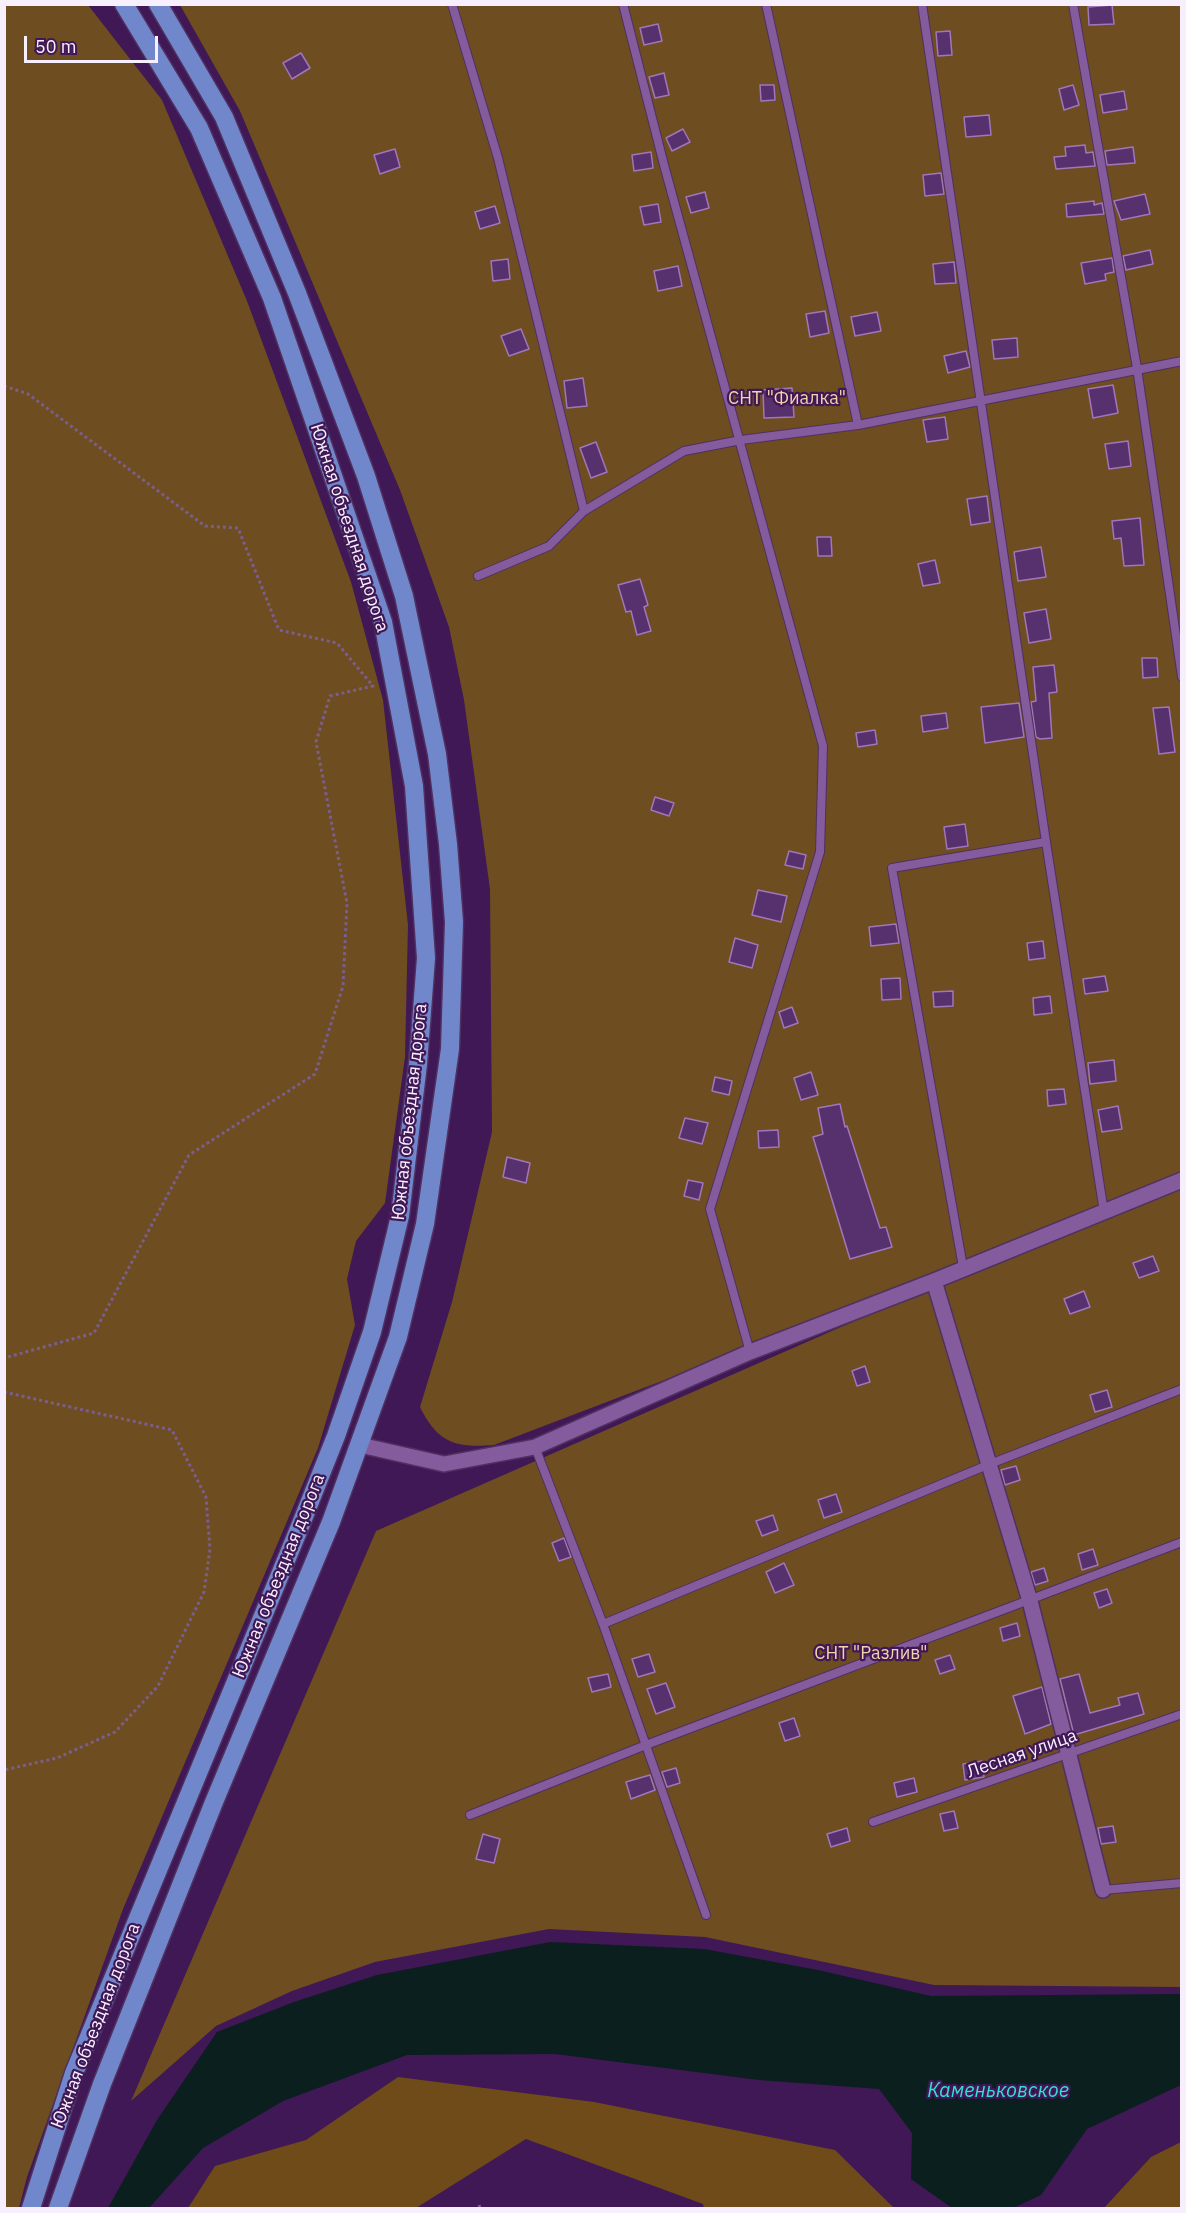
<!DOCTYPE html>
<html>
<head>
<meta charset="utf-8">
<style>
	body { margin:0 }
	#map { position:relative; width:1186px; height:2213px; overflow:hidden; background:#3f1855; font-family:"IBM Plex Sans",sans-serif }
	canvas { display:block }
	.frame { position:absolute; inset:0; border:6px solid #f8effe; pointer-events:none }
	.scale { position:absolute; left:24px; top:36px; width:134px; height:27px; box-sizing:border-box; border:3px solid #f8effe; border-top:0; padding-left:8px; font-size:18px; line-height:21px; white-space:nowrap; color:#f8effe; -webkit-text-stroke:4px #3f1855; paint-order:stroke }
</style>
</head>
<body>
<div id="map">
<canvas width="1186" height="2213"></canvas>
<div class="frame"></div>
<div class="scale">50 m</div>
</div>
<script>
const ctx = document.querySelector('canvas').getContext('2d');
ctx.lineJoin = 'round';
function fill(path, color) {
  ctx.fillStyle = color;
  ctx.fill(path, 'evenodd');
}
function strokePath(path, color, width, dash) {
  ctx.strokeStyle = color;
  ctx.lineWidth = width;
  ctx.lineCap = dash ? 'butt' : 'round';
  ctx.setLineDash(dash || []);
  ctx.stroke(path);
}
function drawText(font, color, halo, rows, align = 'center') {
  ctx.font = font + ' "IBM Plex Sans",sans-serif';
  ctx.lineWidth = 4.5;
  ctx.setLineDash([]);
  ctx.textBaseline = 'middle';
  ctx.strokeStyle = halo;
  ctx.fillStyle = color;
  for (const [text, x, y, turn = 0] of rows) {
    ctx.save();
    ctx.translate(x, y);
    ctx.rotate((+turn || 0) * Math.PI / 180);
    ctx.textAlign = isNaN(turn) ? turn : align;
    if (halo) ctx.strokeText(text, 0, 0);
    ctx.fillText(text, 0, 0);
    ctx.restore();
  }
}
fill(new Path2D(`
	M88,5L162,100L247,301L351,582L383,700L408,925L405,1057L385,1203L356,1241L347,1279L355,1325L318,1448L123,1909L27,2177L19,2208H5L4,5Z
	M180,5H1181V1987L934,1985L705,1937L549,1929L375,1962L292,1991L216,2026L131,2101L376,1531L1087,1219L494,1445C455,1448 438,1443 420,1407L452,1302L492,1132L490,889L464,700L449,627L400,490L240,111Z`), '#6e4d21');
fill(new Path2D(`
	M398,2077L594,2102L835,2150L894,2208H704L703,2204L526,2139L416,2208H188L215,2166L306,2140Z
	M1181,2142V2208H1104L1151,2157Z`), '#6f4b1a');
fill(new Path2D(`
	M550,1942L704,1949L818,1970L931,1996L1181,1994V2085L1087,2129L1041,2195L1013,2208H952L911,2179L912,2133L879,2089L759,2080L555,2054L407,2055L283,2101L203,2148L149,2208H108L157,2120L217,2032L294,2002L377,1975Z`), '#0a1f1e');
const building = new Path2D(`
	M1112,5L1114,24L1089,25L1088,7Z
	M658,24L662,41L644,45L640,28Z
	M950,31L952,55L938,56L936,32Z
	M301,53L310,68L292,79L283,63Z
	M664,73L669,95L655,98L649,77Z
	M760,85H774L775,100L761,101Z
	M1073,85L1079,105L1064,110L1059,89Z
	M1124,91L1127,109L1103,113L1100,95Z
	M989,115L991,135L966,137L964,117Z
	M683,129L690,142L672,151L666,138Z
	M1085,145L1086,153L1093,152L1095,166L1056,169L1054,157L1066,156L1065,147Z
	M1133,147L1135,163L1107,165L1105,151Z
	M395,149L400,167L380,174L374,155Z
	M651,152L653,168L634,171L632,155Z
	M941,173L944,194L925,196L923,175Z
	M705,192L709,208L691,213L686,197Z
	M1145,194L1150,214L1121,220L1114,201Z
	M1094,201V205L1102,203L1104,214L1067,217L1066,204Z
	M658,204L661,222L644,225L640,207Z
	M495,206L500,223L480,229L475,212Z
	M1150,250L1153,264L1126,270L1123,256Z
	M1112,258L1114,272L1105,274L1106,280L1085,284L1081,263Z
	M508,259L510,279L493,281L491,261Z
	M954,262L956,283L935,284L933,264Z
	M678,266L682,286L658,291L654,271Z
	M825,311L829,333L810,337L806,314Z
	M877,312L881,331L855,336L851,317Z
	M521,329L529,349L509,356L501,336Z
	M1017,338L1018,357L994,359L992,340Z
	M966,351L970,367L948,373L944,356Z
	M583,378L587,406L567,408L564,381Z
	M1113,385L1118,413L1093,418L1088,389Z
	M792,388L794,417L764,418L763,390Z
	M945,417L948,439L927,442L923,420Z
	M1128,441L1131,466L1109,469L1105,444Z
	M596,442L607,472L591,478L580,448Z
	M987,496L990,522L971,525L967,499Z
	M1140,518L1144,565L1124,566L1121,538L1114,539L1112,521Z
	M817,537H831L832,556H818Z
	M1041,547L1046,577L1018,581L1014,552Z
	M935,560L940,583L923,586L918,564Z
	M640,579L648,605L644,607L651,631L637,635L631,611L626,612L618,585Z
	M1046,609L1051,639L1029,643L1024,613Z
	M1142,658H1157L1158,677L1143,678Z
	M1054,665L1057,692L1049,693L1052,738L1040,739L1036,737L1031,702L1036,701L1033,667Z
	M1019,703L1024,737L985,743L981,707Z
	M1169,707L1175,752L1159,754L1153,708Z
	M946,713L948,728L923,732L921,716Z
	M875,730L877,744L858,747L856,733Z
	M655,797L674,803L669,816L651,810Z
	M965,824L968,846L947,849L944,827Z
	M789,851L806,855L803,869L785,865Z
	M758,890L787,896L781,922L752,915Z
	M896,924L899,943L871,946L869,927Z
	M735,938L758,945L752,968L729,962Z
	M1043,941L1045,958L1029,960L1027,943Z
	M1105,976L1108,991L1085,994L1083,979Z
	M900,978L901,999L882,1000L881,979Z
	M953,991V1006L934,1007L933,992Z
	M1050,996L1052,1013L1034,1015L1033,998Z
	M792,1007L798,1023L784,1028L779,1012Z
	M1114,1060L1116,1081L1090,1084L1088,1063Z
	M811,1072L818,1095L801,1100L794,1078Z
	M715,1077L732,1081L729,1095L712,1091Z
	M1064,1089L1066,1104L1048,1106L1047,1090Z
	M840,1104L845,1127L847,1126L880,1228L886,1227L892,1247L850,1259L813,1137L823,1134L818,1108Z
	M1118,1106L1122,1129L1102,1132L1098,1110Z
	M685,1118L708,1123L702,1144L679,1138Z
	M778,1130L779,1147L759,1148L758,1131Z
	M507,1157L530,1163L526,1183L503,1177Z
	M688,1180L703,1183L699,1200L684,1196Z
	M1153,1256L1159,1271L1139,1278L1133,1263Z
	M1084,1291L1090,1307L1070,1314L1064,1299Z
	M865,1366L870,1382L857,1386L852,1371Z
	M1107,1390L1112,1407L1095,1412L1090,1395Z
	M1016,1466L1020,1480L1005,1485L1001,1470Z
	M836,1494L842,1512L824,1518L818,1500Z
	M773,1515L778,1530L762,1536L756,1521Z
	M564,1538L571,1557L559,1561L552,1543Z
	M1093,1549L1098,1565L1082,1570L1078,1554Z
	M784,1563L794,1585L775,1593L766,1572Z
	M1044,1568L1048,1581L1035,1585L1031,1572Z
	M1107,1589L1112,1603L1099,1608L1094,1593Z
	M1017,1623L1020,1636L1003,1641L1000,1628Z
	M649,1654L655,1672L638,1677L632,1659Z
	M950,1655L955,1669L940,1674L935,1660Z
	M608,1674L611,1687L592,1692L588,1678Z
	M1079,1674L1090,1713L1120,1705L1118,1698L1138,1693L1144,1714L1074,1735L1060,1679Z
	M666,1683L675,1707L656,1714L647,1689Z
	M1042,1687L1051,1724L1025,1734L1013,1696Z
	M794,1718L800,1736L785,1741L779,1723Z
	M982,1761L984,1777L965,1780L963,1764Z
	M676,1768L680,1783L667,1787L662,1772Z
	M650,1775L655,1790L631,1799L626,1782Z
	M914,1778L917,1792L897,1797L894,1783Z
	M954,1811L958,1828L944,1831L940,1814Z
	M1113,1826L1116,1842L1101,1844L1098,1828Z
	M847,1828L850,1841L831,1847L827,1834Z
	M483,1834L500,1839L494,1863L476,1859Z`);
fill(building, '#57306e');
strokePath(building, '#a077bb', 1.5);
const lane = new Path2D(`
	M452,4L498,158L584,511
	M623,4L664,165L823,746L820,852L710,1209L750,1352
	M766,4L858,425
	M922,4L1046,842L1104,1212
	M1073,4L1137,368L1182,677
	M478,576L549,546L584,511L684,451L741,440L858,425L1182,361
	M963,1267L892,868L1046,842
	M535,1447L603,1624L990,1464L1182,1389
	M603,1624L706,1915
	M470,1815L646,1745L1182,1542
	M873,1822L1182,1714
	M1103,1890L1182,1883`);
const street = new Path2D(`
	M934,1281L1030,1601L1103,1890
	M360,1445L444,1464L535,1447L750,1352L934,1281L1182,1180`);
const primary = new Path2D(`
	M31,2208L74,2073L301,1524L336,1436L372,1332L400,1216L418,1064L426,958L414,786L383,622L272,298L199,128L124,4
	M58,2208L102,2084L214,1802L331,1522L398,1337L425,1224L450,1049L454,922L448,844L437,754L404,596L366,476L297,293L224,117L158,4`);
strokePath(lane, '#503060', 10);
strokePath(street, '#503060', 18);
strokePath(primary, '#503060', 21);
strokePath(new Path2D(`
	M4,386L28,394L205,526L238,528L279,630L337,643L373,686L330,696L316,742L347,903L343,986L315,1074L189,1155L94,1333L4,1358
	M4,1392L172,1430L206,1497L210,1549L204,1592L158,1686L115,1732L57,1758L4,1770
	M479,2205L480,2208`), '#7b5e8c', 3, [3, 3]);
strokePath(lane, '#845b9d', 8);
strokePath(street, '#845b9d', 15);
strokePath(primary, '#7187cb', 18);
drawText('18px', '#f4d2aa', '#3f1855', [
	["СНТ \"Фиалка\"",787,399],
	["СНТ \"Разлив\"",871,1654]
]);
drawText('18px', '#f8effe', '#3f1855', [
	["Южная объездная дорога",349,528,72],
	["Южная объездная дорога",410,1112,-84],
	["Южная объездная дорога",279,1576,-68],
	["Лесная улица",1022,1754,-19],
	["Южная объездная дорога",96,2026,-69]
]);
drawText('italic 20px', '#35ded8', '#3f1855', [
	["Каменьковское",998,2091]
]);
</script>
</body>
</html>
